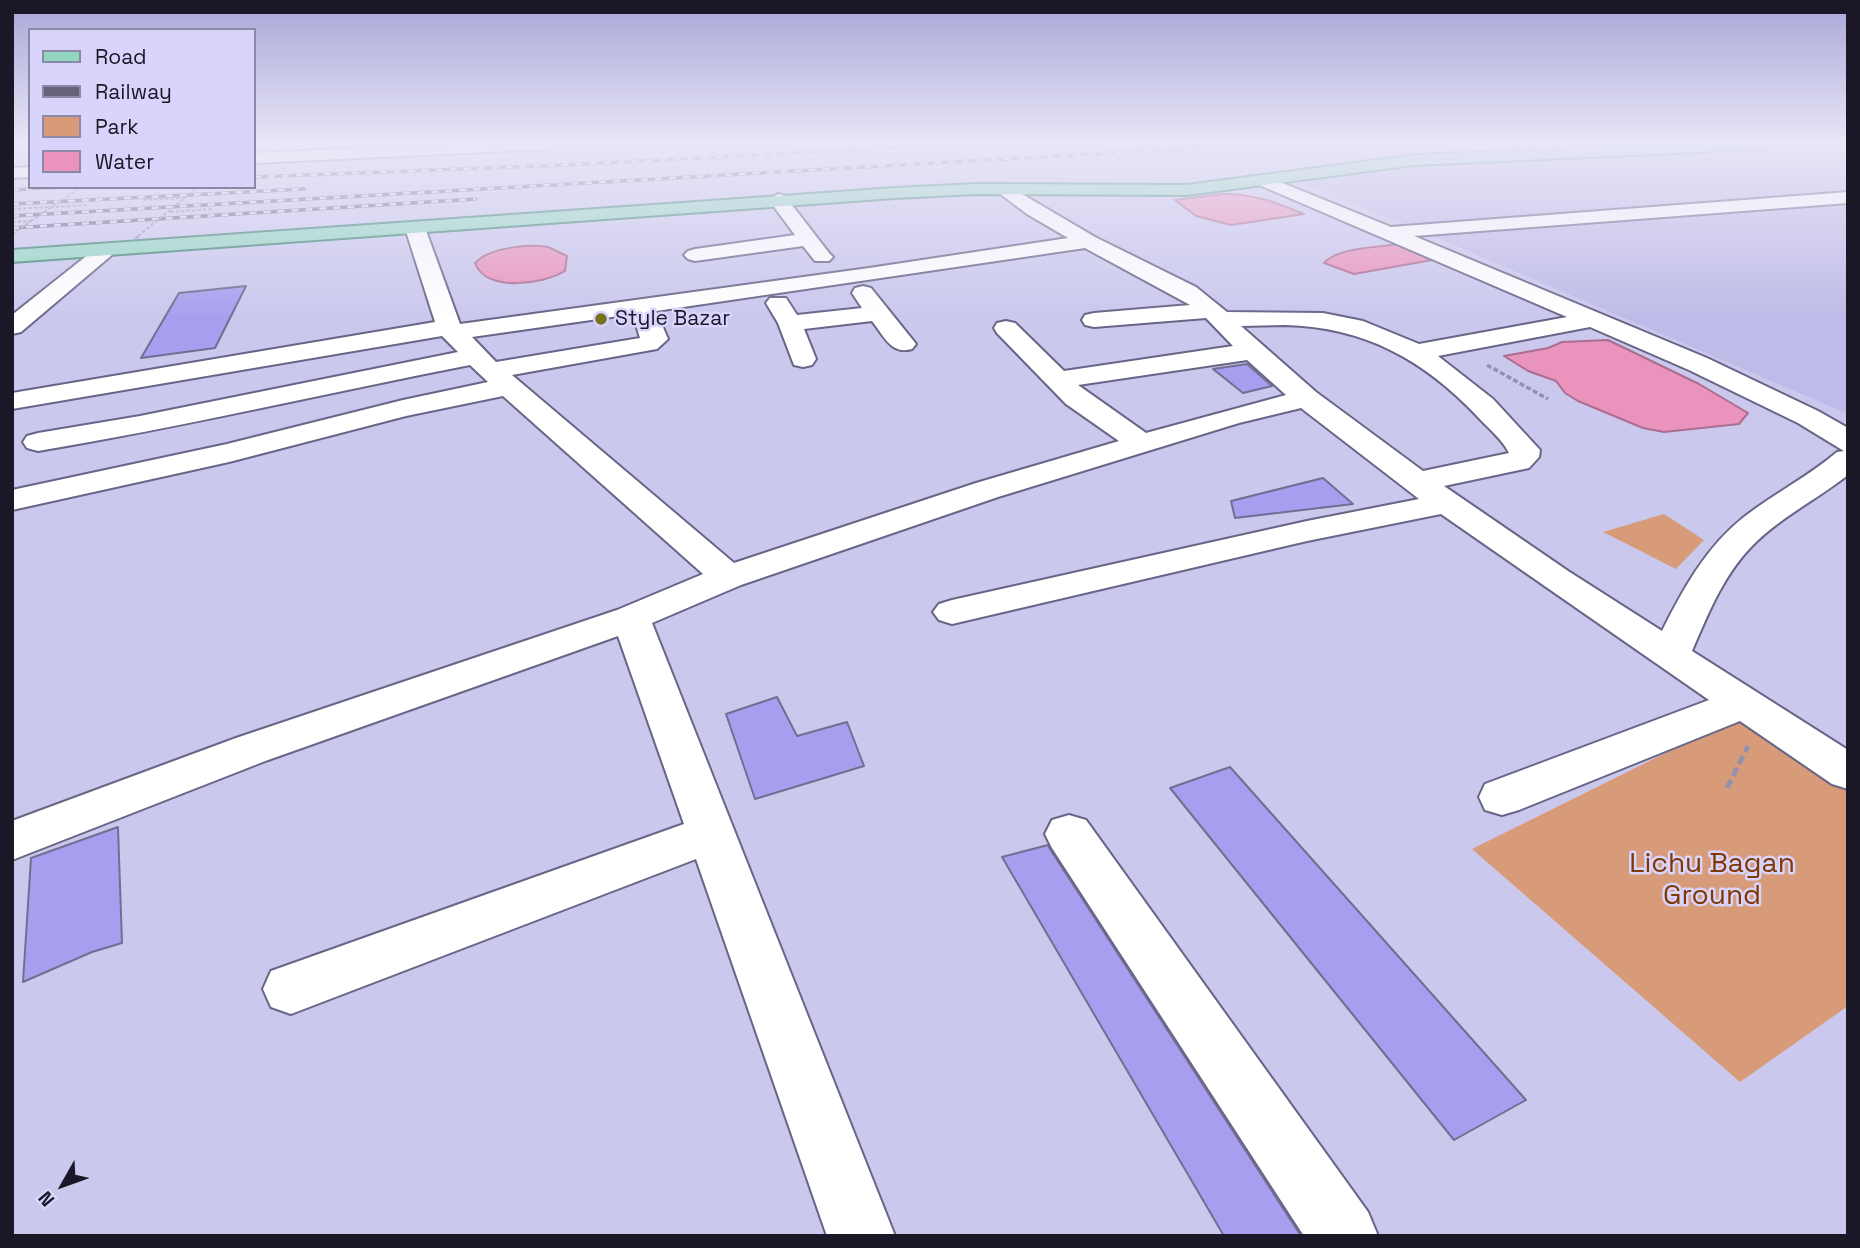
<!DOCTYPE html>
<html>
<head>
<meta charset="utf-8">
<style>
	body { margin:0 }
	#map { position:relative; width:1860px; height:1248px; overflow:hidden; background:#cbc8ee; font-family:"Space Grotesk",sans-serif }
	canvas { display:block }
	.frame { position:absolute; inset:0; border:14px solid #1a1826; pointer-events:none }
	.legend { position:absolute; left:28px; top:28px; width:228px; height:161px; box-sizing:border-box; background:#d8d4fb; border:2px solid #8c89a6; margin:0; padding:9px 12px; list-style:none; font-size:21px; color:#1a1826 }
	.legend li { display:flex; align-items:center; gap:14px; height:35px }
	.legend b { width:35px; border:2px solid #8c89a6 }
	.north { position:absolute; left:28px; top:1150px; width:70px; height:70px; -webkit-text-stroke:5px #d8d4fb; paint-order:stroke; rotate:230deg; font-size:19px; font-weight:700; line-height:28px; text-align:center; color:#1a1826 }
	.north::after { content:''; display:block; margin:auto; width:24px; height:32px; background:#1a1826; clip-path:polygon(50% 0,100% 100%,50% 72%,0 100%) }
</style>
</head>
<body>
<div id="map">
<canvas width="1860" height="1248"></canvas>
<div class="frame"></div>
<ul class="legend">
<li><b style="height:9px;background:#92d6c1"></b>Road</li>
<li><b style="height:9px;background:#66647c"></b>Railway</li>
<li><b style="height:19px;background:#d79b7a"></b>Park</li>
<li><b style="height:19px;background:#e993bd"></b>Water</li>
</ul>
<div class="north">N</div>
</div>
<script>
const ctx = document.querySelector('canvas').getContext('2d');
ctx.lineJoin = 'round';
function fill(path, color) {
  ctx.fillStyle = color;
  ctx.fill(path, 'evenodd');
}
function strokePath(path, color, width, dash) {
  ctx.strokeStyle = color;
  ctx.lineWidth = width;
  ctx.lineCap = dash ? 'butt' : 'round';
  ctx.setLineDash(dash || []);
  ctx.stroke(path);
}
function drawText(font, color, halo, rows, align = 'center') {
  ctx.font = font + ' "Space Grotesk",sans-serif';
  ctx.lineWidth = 5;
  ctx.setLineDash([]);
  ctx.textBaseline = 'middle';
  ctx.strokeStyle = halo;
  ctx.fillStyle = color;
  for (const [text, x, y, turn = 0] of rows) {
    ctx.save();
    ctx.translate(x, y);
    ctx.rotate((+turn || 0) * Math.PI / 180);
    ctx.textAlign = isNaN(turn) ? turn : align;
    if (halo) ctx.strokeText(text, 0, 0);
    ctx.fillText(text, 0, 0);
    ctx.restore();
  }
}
fill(new Path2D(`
	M1092,144H1413L1128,159Z
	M1848,144V414L1440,239L1302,183L1431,165L1686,155Z`), '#bfbbe8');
fill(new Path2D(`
	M1664,514L1704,540L1676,569L1603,532Z
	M1742,715L1848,783V1006L1740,1082L1472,849Z`), '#d79b7a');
const water = new Path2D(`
	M1223,194C1252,193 1277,203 1304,214L1231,225L1196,216L1175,200Z
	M1397,244L1432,260L1354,274L1324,263C1338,247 1377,248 1397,244Z
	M548,247L567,256L565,271C544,284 486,293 475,263C490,247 528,244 548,247Z
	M1608,340L1699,384L1748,413L1739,424L1664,432L1643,428L1578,401L1565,393L1556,381L1528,371L1504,356L1548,348L1562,342Z`);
fill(water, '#e993bd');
strokePath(water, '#ab6e90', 2);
const building = new Path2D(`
	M246,286L215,348L141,358L179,293Z
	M1247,364L1272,386L1243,393L1213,369Z
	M1323,478L1353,504L1235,518L1231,501Z
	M777,697L797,736L847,722L864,766L755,799L726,714Z
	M1230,767L1526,1100L1454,1140L1170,788Z
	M118,827L122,943L92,952L23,982L31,858Z
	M1048,845L1050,849L1301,1236H1224L1002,857Z`);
fill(building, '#a89eef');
strokePath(building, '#716e91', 2);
const minor = new Path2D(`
	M460,144H560L552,149L254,163V153Z
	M30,167V177L12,178V168Z
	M1263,175L1391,227L1848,192V203L1414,236L1707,358L1818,411L1848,428V475C1816,500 1779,518 1751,547C1723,576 1708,614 1692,651L1848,750V789L1832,784L1740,721L1519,810L1502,815L1485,810L1479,797L1485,784L1709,700L1441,514L1307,541L952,624L939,620L933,612L939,604L952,600L1307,521L1419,499L1301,408L1239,423L998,497L741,585L652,623L895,1236H827L696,859L291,1014L271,1007L263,989L271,971L684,824L618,636L268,760L12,860V821L236,738L617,610L703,574L503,396L406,416L229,462L12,510V490L227,444L403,400L488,382L470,365C326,393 183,427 38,451L27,448L23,442L27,436L38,433L140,416L458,352L442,336L12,409V393L435,322L405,228L408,224H422L425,228L460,324L869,268L1068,238L1027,214L999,193L996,189L999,185L1005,184L1095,237L1196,287L1227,312L1323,313L1363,321L1419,344L1567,317L1257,184L1254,180ZM1085,248L1190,305L1094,313L1085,315L1082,320L1085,325L1094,327L1206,318L1233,346L1064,371L1015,323L1006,321L997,323L994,328L997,333L1066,404L1119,441L976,483L734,563L512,375L657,349L668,339L656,311ZM633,314L640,338L496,362L472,337ZM1285,325C1365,327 1424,360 1478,417C1488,428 1503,440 1509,453L1423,471L1316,392L1241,326ZM1590,327L1689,370L1798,423L1844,451L1837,452C1808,477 1773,494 1744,517C1706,547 1683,589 1662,631L1568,571L1444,486L1529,468L1539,457L1540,450L1493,399L1438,356ZM1247,360L1286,395L1146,433L1078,385Z
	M778,194L785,196L829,253L833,257L829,261H815L803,246L695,261L688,259L684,255L688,251L695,249L795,235L769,200Z
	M106,244L113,246L116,250L113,254L21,332L12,334V315L99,246Z
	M863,286L871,288L912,339L916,344L912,349C891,355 884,336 872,321L804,329L816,359L812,365L803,367L794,365L778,323L766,303L770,298H786L797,315L862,308L852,293L855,288Z
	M1069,815L1086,820L1368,1212L1378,1236H1304L1052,848L1045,834L1052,820Z`);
const major = new Path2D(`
	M1670,144H1772L1764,149L1415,165L1187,195L976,194L895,198L12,262V250L895,188L976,184L1187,185L1415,155Z`);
strokePath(minor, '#686587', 4);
strokePath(major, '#398270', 4);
strokePath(new Path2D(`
	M143,200L187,198
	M12,209L89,205
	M170,212L213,209
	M12,222L32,221`), '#9491b0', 2, [3.5, 2]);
strokePath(new Path2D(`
	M1487,365L1548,399`), '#9491b0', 3.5, [5, 2.5]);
strokePath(new Path2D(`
	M1727,788L1748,746`), '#9491b0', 5, [9, 4.5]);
fill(minor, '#fff');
fill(major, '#92d6c1');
const rail = new Path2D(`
	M254,177L563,165L966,144
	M12,190L61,187
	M12,204L304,189
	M12,216L1265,144
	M12,228L476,199`);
strokePath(rail, '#66647c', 3.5);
strokePath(rail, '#d8d4fb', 2.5, [7]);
strokePath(new Path2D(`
	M1213,144L1236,157
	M12,234L81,187
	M138,236L198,187`), '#9491b0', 2, [3.5, 2]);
strokePath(new Path2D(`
	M135,239L140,235`), '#9491b0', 2.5, [4.5, 2]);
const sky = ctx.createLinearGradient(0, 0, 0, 318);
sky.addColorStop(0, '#a8a7d7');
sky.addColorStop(0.45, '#e8e6f7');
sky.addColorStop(1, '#e8e6f700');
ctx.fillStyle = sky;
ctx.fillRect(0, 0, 1860, 318);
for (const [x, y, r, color] of [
	[601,319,7,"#75741a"]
]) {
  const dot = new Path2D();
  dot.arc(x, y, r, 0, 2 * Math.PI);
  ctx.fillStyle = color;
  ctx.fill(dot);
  strokePath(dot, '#d8d4fb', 2.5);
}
drawText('21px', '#1a1826', '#d8d4fb', [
	["Style Bazar",615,319]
], 'left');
drawText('28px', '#803700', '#d8d4fb', [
	["Lichu Bagan",1712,864],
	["Ground",1712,896]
]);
</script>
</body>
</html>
